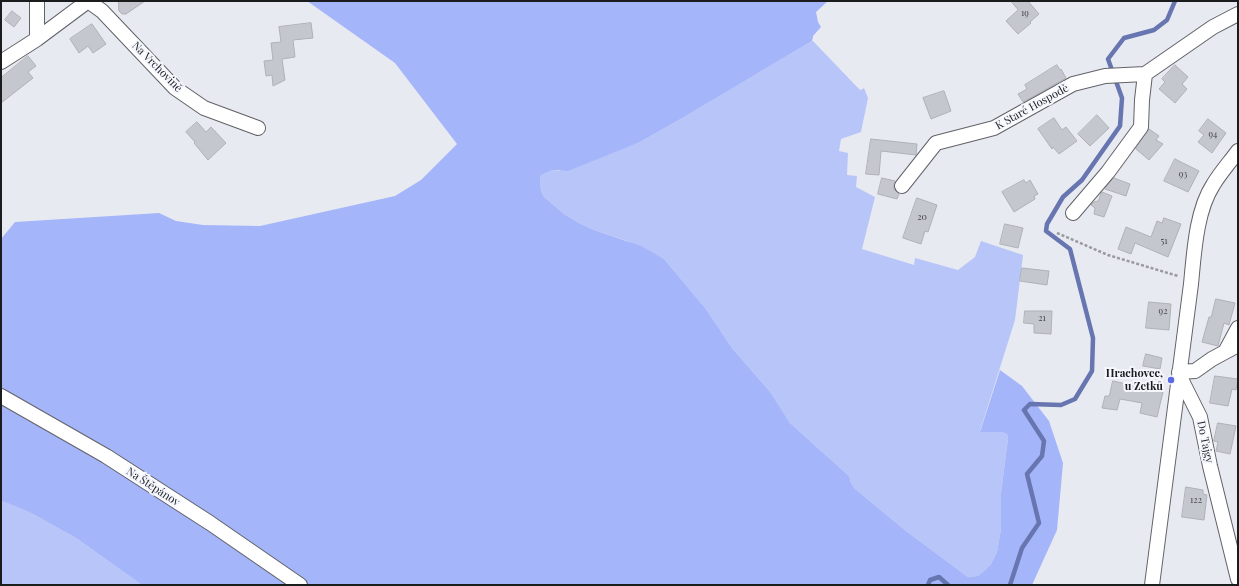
<!DOCTYPE html>
<html>
<head>
<meta charset="utf-8">
<style>
	body { margin:0 }
	#map { position:relative; width:1239px; height:586px; overflow:hidden; background:#e8eaf1; font-family:"Playfair Display",serif }
	canvas { display:block }
	.frame { position:absolute; inset:0; border:2px solid #1b1c1e; pointer-events:none }
</style>
</head>
<body>
<div id="map">
<canvas width="1239" height="586"></canvas>
<div class="frame"></div>
</div>
<script>
const ctx = document.querySelector('canvas').getContext('2d');
ctx.lineJoin = 'round';
function fill(path, color) {
  ctx.fillStyle = color;
  ctx.fill(path, 'evenodd');
}
function strokePath(path, color, width, dash) {
  ctx.strokeStyle = color;
  ctx.lineWidth = width;
  ctx.lineCap = dash ? 'butt' : 'round';
  ctx.setLineDash(dash || []);
  ctx.stroke(path);
}
function drawText(font, color, halo, rows, align = 'center') {
  ctx.font = font + ' "Playfair Display",serif';
  ctx.lineWidth = 4;
  ctx.setLineDash([]);
  ctx.textBaseline = 'middle';
  ctx.strokeStyle = halo;
  ctx.fillStyle = color;
  for (const [text, x, y, turn = 0] of rows) {
    ctx.save();
    ctx.translate(x, y);
    ctx.rotate((+turn || 0) * Math.PI / 180);
    ctx.textAlign = isNaN(turn) ? turn : align;
    if (halo) ctx.strokeText(text, 0, 0);
    ctx.fillText(text, 0, 0);
    ctx.restore();
  }
}
fill(new Path2D(`
	M812,41H813L859,89L861,90L864,88L868,98L861,132L841,139L839,151L848,153L847,175L857,176L856,187L875,197L862,249L914,265L915,258L958,270L975,257L981,241L1023,255L1015,320L980,431L1002,432L1007,434L1008,439L1001,493V529L997,552L991,564L985,570L978,576L968,577L906,531L854,488L851,483L849,476L790,423L771,393L732,348L706,309L664,259L627,241L594,230L579,223L564,214L544,197L541,191L540,179L541,175L553,170L559,171L640,142L686,116Z
	M1,501L7,503L31,513L76,538L142,585H1Z`), '#b8c5f9');
fill(new Path2D(`
	M307,1H828L816,12L818,22L821,27L813,36V37L812,41L686,116L640,142L568,171L553,170L541,175L540,179L541,191L544,197L564,214L579,223L594,230L641,246L664,259L706,309L732,348L771,393L790,423L849,476L851,483L854,488L906,531L968,577L978,576L985,570L991,564L997,552L1001,529V493L1008,439L1007,434L1002,432H980L1000,370L1022,386L1049,421L1063,463L1057,530L1032,585H142L76,538L31,513L7,503L1,501V239L15,222L159,213L176,221L203,225L260,226L395,196L421,180L457,144L395,63Z`), '#a5b5fa');
strokePath(new Path2D(`
	M928,585L930,580L939,577L948,585
	M1010,585L1022,548L1039,523L1027,474L1042,456L1044,441L1024,410L1030,404L1061,405L1075,399L1092,371L1093,338L1070,249L1046,231L1047,224L1063,197L1082,180L1120,126L1122,98L1108,59L1124,38L1154,30L1167,20L1175,1`), '#6775b0', 4.5);
const building = new Path2D(`
	M119,1H145L126,14H122L119,11Z
	M1011,1H1028L1039,14L1030,22L1031,23L1018,34L1006,21L1018,10Z
	M12,11L21,18L14,27L5,20Z
	M311,23L313,38L293,40L295,57L282,59L285,80L273,86L272,75L266,76L264,61L273,60L271,43L281,42L279,27Z
	M92,24L106,44L93,53L88,46L79,53L70,39Z
	M28,56L36,66L28,72L33,78L1,103V78Z
	M1057,65L1060,70L1061,69L1066,78L1023,102L1018,94L1027,89L1025,85Z
	M1175,65L1188,77L1182,84L1187,89L1175,103L1159,89L1165,82L1162,79Z
	M944,91L951,111L931,119L923,98Z
	M1097,115L1109,128L1090,146L1078,134Z
	M1054,118L1062,130L1066,127L1077,141L1059,154L1053,147L1052,149L1038,129Z
	M1208,119L1226,133L1212,153L1198,142L1204,135L1199,131Z
	M197,122L206,132L211,127L226,143L208,160L194,143L195,142L186,132Z
	M1149,129L1159,136L1156,140L1163,144L1149,160L1136,149Z
	M871,139L917,144L916,155L881,151L879,175L866,174Z
	M1175,159L1199,171L1188,192L1164,181Z
	M882,178L895,181L894,185V189L899,194L897,199L878,194Z
	M1114,178L1130,184L1126,196L1105,189Z
	M1024,180L1026,183L1030,180L1038,194L1034,196L1035,199L1014,212L1002,192Z
	M1102,192L1112,196L1104,217L1094,214L1095,208L1091,205L1094,202L1098,201Z
	M917,198L937,205L928,232L925,231L921,244L903,238Z
	M1164,218L1181,224L1168,257L1135,243L1131,254L1118,249L1126,227L1151,237L1157,221L1162,223Z
	M1005,224L1023,228L1018,248L1000,244Z
	M1022,268L1049,271L1047,285L1020,281Z
	M1216,299L1235,303L1229,325L1224,323L1218,346L1202,342L1209,317H1211Z
	M1149,302L1171,304L1169,330L1146,328Z
	M1025,311H1052L1051,334L1034,333V324L1024,323Z
	M1146,354L1162,358L1160,369L1143,366Z
	M1215,376L1238,379L1236,390L1232,389L1228,406L1210,403Z
	M1113,381L1163,392L1157,417L1140,413L1142,403L1120,399L1117,410L1102,408L1105,396H1109Z
	M1218,423L1236,426L1230,454L1216,451L1218,442L1214,441Z
	M1186,487L1203,490V494L1207,495L1204,520L1182,517Z`);
fill(building, '#c5c7ce');
strokePath(building, '#afb1b7', 1);
const minor = new Path2D(`
	M88,1L102,11L175,88L204,108L258,128
	M37,39V1
	M1,62L37,39L88,1
	M902,186L936,143L994,128L1073,84L1105,76L1145,74L1213,27L1238,14
	M1073,213L1108,172L1141,127L1142,100L1145,74
	M1238,345L1212,359L1195,371L1179,372L1181,379L1200,417L1210,466L1238,579
	M1225,352L1238,328
	M1,396L106,456L210,523L300,585
	M1152,585L1191,284C1194,254 1196,211 1213,185C1220,173 1230,162 1238,151`);
strokePath(minor, '#616268', 16);
strokePath(new Path2D(`
	M1057,233L1108,255L1178,276`), '#989a9f', 2.5, [3, 2]);
strokePath(minor, '#fff', 14);
for (const [x, y, r, color] of [
	[1171,380,4,"#5a6be2"]
]) {
  const dot = new Path2D();
  dot.arc(x, y, r, 0, 2 * Math.PI);
  ctx.fillStyle = color;
  ctx.fill(dot);
  strokePath(dot, '#f5f7fe', 1.5);
}
drawText('9px', '#46474a', null, [
	["19",1025,13],
	["94",1213,134],
	["93",1183,174],
	["20",922,217],
	["51",1164,241],
	["92",1163,311],
	["21",1042,318],
	["122",1196,500]
]);
drawText('11px', '#1b1c1e', '#f5f7fe', [
	["Na Vrchovině",157,67,45],
	["K Staré Hospodě",1032,107,-29],
	["Do Tajgy",1205,442,78],
	["Na Štěpánov",153,487,33]
]);
drawText('bold 11px', '#1b1c1e', '#f5f7fe', [
	["Hrachovec,",1163,374],
	["u Zetků",1163,387]
], 'right');
</script>
</body>
</html>
